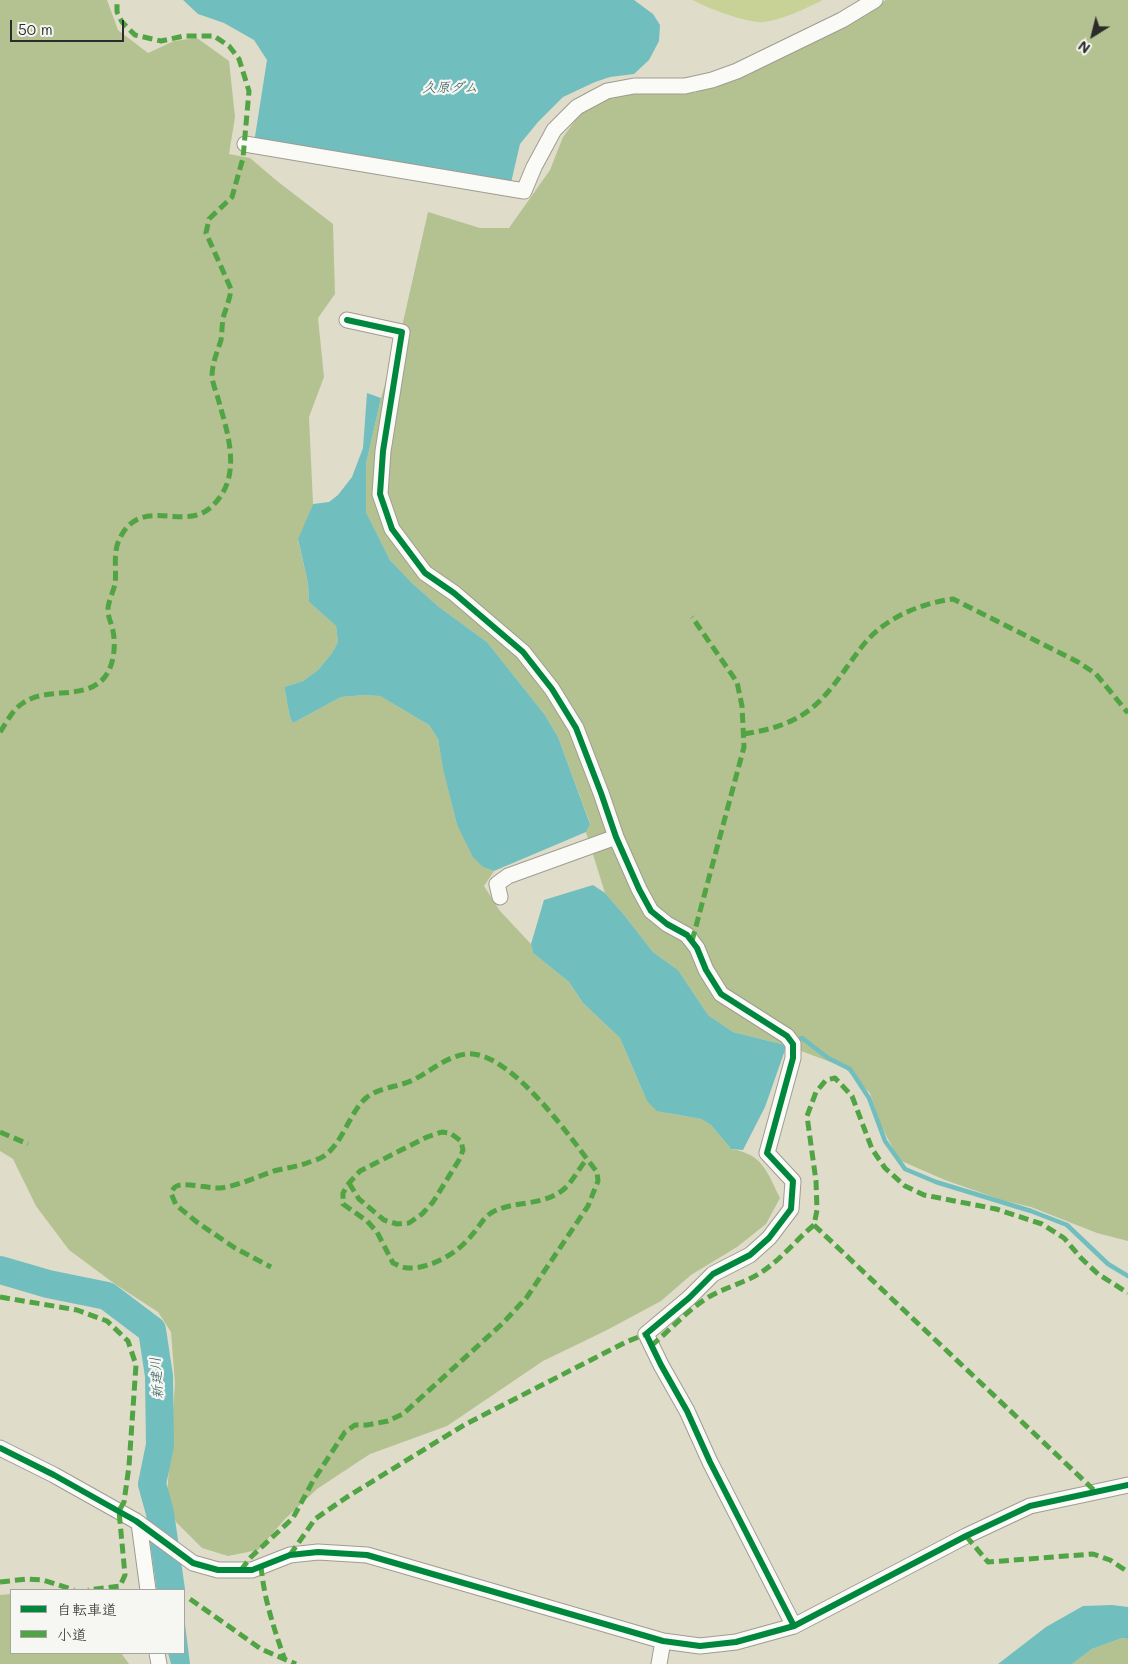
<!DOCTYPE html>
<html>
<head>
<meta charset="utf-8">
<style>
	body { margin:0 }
	#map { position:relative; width:1128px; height:1664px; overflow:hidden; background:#e0dcca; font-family:Mali,"Klee One",sans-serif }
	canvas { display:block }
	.legend { position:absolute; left:10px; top:1589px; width:175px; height:65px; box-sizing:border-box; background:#f6f6f2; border:1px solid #a5a5a2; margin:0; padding:6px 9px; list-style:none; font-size:15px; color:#2b2b2b }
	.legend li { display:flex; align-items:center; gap:10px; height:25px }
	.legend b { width:25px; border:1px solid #a5a5a2 }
	.north { position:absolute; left:1068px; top:10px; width:50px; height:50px; -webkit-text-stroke:4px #f6f6f2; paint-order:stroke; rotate:216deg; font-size:14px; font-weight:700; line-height:20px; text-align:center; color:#2b2b2b }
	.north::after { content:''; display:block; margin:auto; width:18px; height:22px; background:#2b2b2b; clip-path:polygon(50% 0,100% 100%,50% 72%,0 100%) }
	.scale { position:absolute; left:10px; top:20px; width:114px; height:22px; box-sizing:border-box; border:2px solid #2b2b2b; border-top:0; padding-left:6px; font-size:15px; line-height:18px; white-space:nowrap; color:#2b2b2b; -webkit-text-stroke:4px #f6f6f2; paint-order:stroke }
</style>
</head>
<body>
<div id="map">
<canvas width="1128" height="1664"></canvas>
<ul class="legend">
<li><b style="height:6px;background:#00873e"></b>自転車道</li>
<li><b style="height:6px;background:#51a443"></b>小道</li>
</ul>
<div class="north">N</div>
<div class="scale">50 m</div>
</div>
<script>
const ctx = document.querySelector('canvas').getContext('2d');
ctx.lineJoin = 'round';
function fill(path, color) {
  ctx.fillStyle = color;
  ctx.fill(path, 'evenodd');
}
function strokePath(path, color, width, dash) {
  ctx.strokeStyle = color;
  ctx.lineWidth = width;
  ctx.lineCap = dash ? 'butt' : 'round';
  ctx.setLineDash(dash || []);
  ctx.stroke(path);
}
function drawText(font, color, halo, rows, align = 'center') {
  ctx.font = font + ' Mali,"Klee One",sans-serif';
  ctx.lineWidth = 4.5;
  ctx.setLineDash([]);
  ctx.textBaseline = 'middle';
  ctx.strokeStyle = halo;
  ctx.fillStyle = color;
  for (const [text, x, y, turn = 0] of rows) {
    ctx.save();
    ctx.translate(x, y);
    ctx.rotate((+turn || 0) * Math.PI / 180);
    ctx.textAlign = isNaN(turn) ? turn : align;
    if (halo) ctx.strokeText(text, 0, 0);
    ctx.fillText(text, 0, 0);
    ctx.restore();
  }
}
fill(new Path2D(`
	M693,0H823C804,9 785,19 764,22C750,24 706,8 693,0Z`), '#c8d297');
fill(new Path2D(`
	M0,0H107L118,30L148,53L174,41L197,38L229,61L235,117L229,154L250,158L277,181L333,224L335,294L318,318L324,377L309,417L313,504L298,540L308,583L309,602L336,626L338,642L332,653L318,670L303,681L284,687C287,696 288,718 293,723L341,697L364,695L380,696L429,725L438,739L443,768L457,825L483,867L494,871L484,886L500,911L531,944L533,953L569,982L583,1003L620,1038L647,1101L668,1113L701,1119L711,1125L731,1149C763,1154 767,1172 780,1198L766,1224L737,1247L691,1275L661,1301L607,1330L543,1361L447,1426L370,1454L317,1489L285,1519L258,1550L228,1556L202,1548L176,1522L167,1495L175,1384L171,1332L158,1312L115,1284L69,1250L36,1206L13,1159L0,1151Z
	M886,0H1128V1241L1097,1233L1031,1207L1002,1200L945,1180L899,1160L880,1124L870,1093L844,1067L785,1045L733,1032L708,1015L678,970L653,952L625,916L605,893L586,832L590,823L558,737L545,715L487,642L439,607L413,584L390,560L366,512V464L381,398L403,322L428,212L480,228H509L550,170L563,137L580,114L617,94L694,93L740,76L811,44Z
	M11,1594V1653H121L129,1664H0V1595Z
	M1122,1638L1128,1639V1664H1072L1092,1649Z`), '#b3c290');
fill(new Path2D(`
	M183,0H634L653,14L660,25L659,41L649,60L634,74L610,77L595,82L563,97L538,122L520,144L510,187L254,143L267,60L254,40L224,23L198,14Z
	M367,393L381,398L366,464V512L390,560L413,584L439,607L487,642L545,715L558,737L590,824L586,832L494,871L483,867L473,857L457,825L443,769L438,739L429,725L380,696L364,695L341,697L293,723C288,717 287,696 284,687L303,681L318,670L332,653L338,642L336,626L309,602L308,583L298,539L313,504L329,502L338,495L352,477L363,448Z
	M593,885L605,893L625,916L653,952L678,970L708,1015L733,1032L785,1045V1050L765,1107L743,1150L731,1149L711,1125L701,1119L657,1111L647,1101L620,1038L583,1003L569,982L533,953L531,944L544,900Z
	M152,1517L177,1536L180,1590H157L151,1541Z
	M1112,1605L1128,1607V1639L1122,1638L1092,1649L1072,1664H998L1046,1627L1083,1606Z
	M184,1616L190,1664H171L168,1653H184Z`), '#71bebe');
strokePath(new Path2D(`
	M794,1041L802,1038L828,1058L850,1069L869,1098L885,1141L905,1169L936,1182L1031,1211L1067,1225L1108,1264L1128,1276`), '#71bebe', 4.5);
strokePath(new Path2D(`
	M0,1270L48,1284L107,1296L152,1330L159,1376L160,1445L152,1484L160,1513L171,1590`), '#71bebe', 28);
const minor = new Path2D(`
	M245,144L524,191L534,167L554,130L577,107L607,91L634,86H685L712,80L737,71L842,20L875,0
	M347,320L402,332L383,451L380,494L392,529L425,573L454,593L523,652L552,689L576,728L601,793L616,837L639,889L651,911L667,924L687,935L697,948L706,970L721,994L787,1036L793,1044V1058L767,1153L793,1181L791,1209L769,1238L750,1255L713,1274L689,1298L646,1334L661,1365L687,1411L710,1462L794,1626
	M500,897L497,884L508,876L616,837
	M0,1448L54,1475L136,1521L193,1563L218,1570H252L290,1555L318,1552L367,1555L663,1641L700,1646L736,1642L794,1626L966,1536L1030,1506L1128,1485
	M139,1523L148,1590
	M157,1653L159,1664
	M659,1664L663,1641`);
strokePath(minor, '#9f9c92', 17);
strokePath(minor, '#fafaf7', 15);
strokePath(new Path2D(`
	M0,732C7,722 12,710 23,703C47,686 84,701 104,678C114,666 116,646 113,631C112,625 109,619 108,613C107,603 113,593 115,584C117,568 112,551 121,536C140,501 174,524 200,514C210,510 217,502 222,494C239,467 227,430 219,402C217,394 213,385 212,377C212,363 217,353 221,340C222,333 222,325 223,318C226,308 230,299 231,289L206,233L209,219L232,197L243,158L249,91L239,59L229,46L214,36H184L161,41L135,35L122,22L117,12V0
	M744,734C769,730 793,724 813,707C834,689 847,665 864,644C885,618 921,603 953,599L1078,662L1096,674L1128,713
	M692,941L744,747L742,706L737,682L692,617
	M0,1132L28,1144
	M349,1183L359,1199L384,1220L397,1224L409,1223L422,1214L433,1202L459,1160L463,1150L461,1141L450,1133L442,1132L427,1137L360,1171L349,1183L343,1193V1204L367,1221L377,1232L393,1263C398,1265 403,1268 408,1268C430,1269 458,1253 471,1236C478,1229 482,1219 491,1213C512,1200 543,1207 564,1189C573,1181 579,1168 587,1159
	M814,1225L1096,1492
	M0,1297L77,1310L107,1321L128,1341L136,1365L129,1466L124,1502L119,1511L125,1575L120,1586L88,1590
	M651,1346C669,1331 685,1313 704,1300C723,1287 748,1283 766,1269C784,1256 797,1239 814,1225L817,1210L816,1181L807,1116L816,1092L826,1080L835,1078L852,1096L872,1149L885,1168L905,1186L924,1195L996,1209L1042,1224L1064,1238L1081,1258L1098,1274L1128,1293
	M966,1536L988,1562L1093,1554L1110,1560L1128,1572
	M290,1555L315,1519L347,1497L464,1425L626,1342L646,1334
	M261,1566C264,1599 274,1629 285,1660
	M241,1570L251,1557L293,1518L313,1481L345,1432L355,1425H367L388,1421L403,1414L503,1323L527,1297L588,1206L598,1181L597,1172C572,1140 510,1049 466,1054C445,1057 433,1070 415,1079C400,1087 379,1087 366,1098C349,1113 343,1143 324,1156C320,1159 312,1161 307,1163C296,1167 285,1168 274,1171C256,1177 238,1186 220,1188C209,1189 184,1181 175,1187C173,1189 172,1191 171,1193L176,1205L198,1223L235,1248L271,1267
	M0,1582L27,1579L43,1580L74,1590
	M190,1599L261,1649L296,1664`), '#51a443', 5, [10, 5]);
strokePath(new Path2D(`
	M347,320L402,332L383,451L380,494L392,529L425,573L454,593L523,652L552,689L576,728L601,793L616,837L639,889L651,911L667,924L687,935L697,948L706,970L721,994L787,1036L793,1044V1058L767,1153L793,1181L791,1209L769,1238L750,1255L713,1274L689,1298L646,1334L661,1365L687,1411L710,1462L794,1626
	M0,1448L54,1475L136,1521L193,1563L218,1570H252L290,1555L318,1552L367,1555L663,1641L700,1646L736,1642L794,1626L966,1536L1030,1506L1128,1485`), '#00873e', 6);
drawText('italic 14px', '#335a5d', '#f6f6f2', [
	["久原ダム",450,88],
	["新建川",157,1378,-94]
]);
</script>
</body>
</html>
